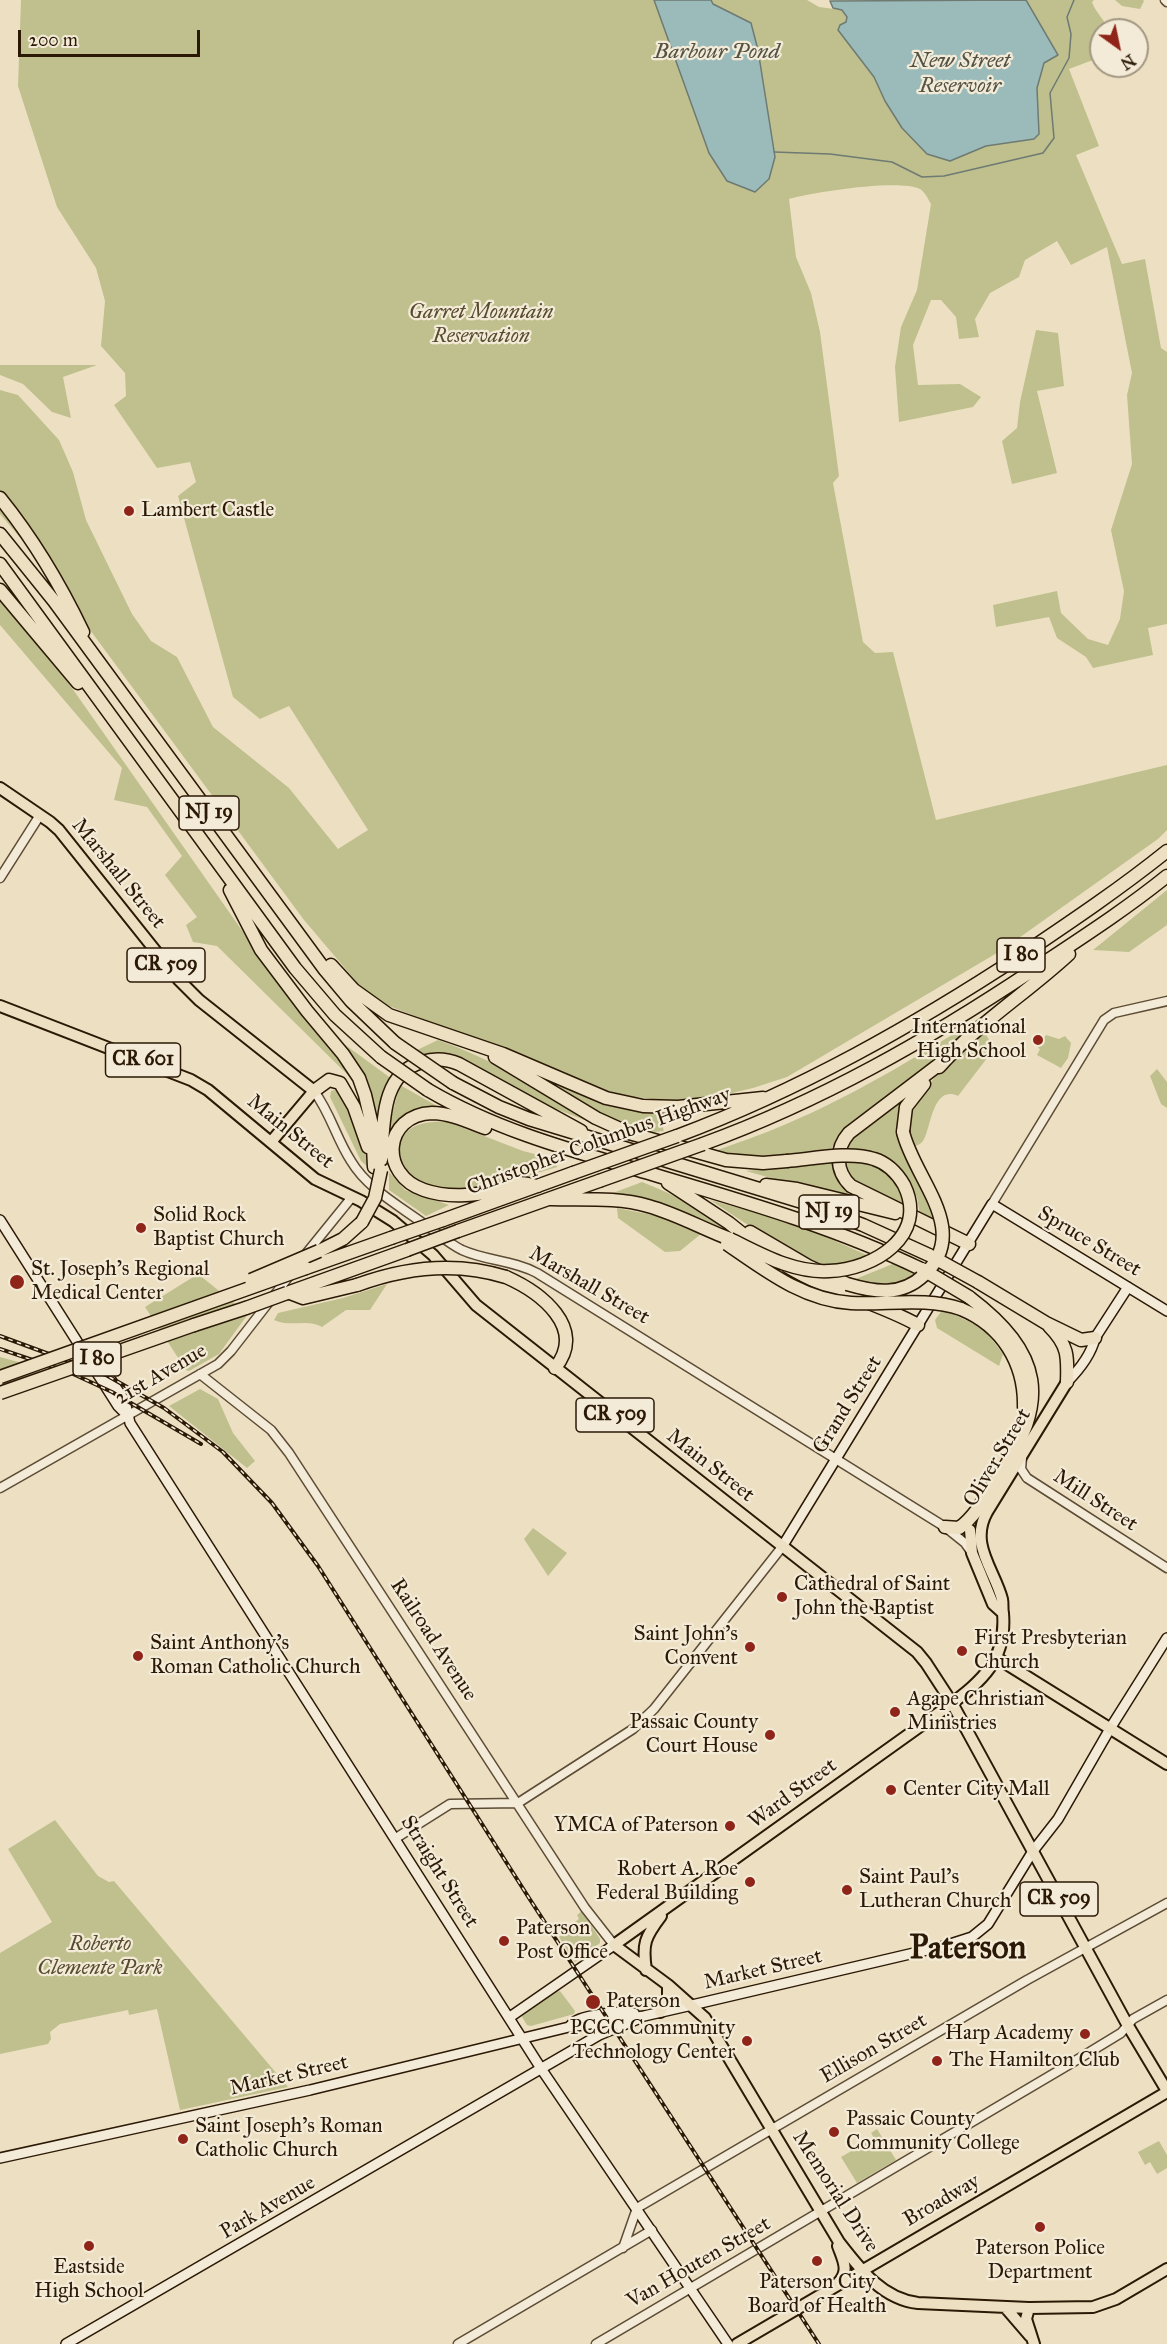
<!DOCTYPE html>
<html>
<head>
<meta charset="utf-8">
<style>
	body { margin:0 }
	#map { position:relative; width:1167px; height:2344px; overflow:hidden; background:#ede0c2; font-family:"IM FELL Great Primer",serif }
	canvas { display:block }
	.north { position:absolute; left:1089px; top:18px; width:60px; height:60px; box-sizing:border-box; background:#f3ebd7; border:2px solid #a39783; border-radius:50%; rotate:147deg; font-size:16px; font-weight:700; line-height:24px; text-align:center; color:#2b1906 }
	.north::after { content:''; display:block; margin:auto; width:21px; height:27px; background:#8f2418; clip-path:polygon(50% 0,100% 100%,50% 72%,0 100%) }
	.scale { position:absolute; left:18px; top:30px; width:182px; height:27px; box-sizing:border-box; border:3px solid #2b1906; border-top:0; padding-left:8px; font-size:18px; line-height:21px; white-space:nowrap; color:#2b1906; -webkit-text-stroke:4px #f3ebd7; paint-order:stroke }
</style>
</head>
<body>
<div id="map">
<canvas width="1167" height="2344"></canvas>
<div class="north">N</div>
<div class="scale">200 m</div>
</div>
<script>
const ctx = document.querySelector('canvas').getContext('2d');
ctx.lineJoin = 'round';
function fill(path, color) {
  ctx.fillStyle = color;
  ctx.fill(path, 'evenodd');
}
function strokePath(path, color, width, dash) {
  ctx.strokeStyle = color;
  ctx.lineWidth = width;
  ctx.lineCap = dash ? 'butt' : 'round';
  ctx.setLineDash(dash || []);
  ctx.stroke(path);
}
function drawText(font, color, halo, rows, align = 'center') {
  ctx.font = font + ' "IM FELL Great Primer",serif';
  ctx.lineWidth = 4.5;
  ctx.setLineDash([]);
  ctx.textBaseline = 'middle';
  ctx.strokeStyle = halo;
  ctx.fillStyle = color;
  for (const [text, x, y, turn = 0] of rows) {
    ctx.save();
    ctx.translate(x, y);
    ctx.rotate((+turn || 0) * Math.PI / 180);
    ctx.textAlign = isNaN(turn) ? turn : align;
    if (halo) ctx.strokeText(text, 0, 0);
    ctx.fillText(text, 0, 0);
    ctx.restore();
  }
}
fill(new Path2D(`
	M21,0H807L819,7L842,10L847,17L846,22L861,59L874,77L885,101L950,161L986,146L1039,134L1037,88L1044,63L1058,54L1026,0H1094L1092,2C1096,13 1104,19 1109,30H1101V57L1069,69L1099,146L1076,155L1122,264L1145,259L1161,348L1167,352V624L1148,628L1153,655L1093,668L1086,657L1057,638L1049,617L996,627L993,605L1057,591L1061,613L1088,639L1108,645L1120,619L1124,591L1111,530L1132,464L1127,395L1132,373L1107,247L1071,265L1057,241L1025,260L1019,277L990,293L975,319L979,337L959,339L956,317L941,300H931L913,345L918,385L960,384L981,397L973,407L899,422L895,367L901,327L917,290L931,204C928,199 925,192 920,189C898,179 815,192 789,199L796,257L811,293L820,332L839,476L833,483L863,642L875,653L893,652L936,820L1167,765V830L1158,839L1002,950L787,1077L753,1088L690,1103L598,1093L518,1056L371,999L304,920L34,554L0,514V390L18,395L59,440L73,472L86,520L132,614L151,641L177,657L213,727L289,788L338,849L368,830L289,706L260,719L233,697L178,496L196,482L190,462L157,468L114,405L126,396L125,373L101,346L105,301L96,268L57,207L18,86Z
	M1115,0H1143L1144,1L1140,9L1122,6Z
	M1036,330L1058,333L1064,386L1037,391L1057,473L1012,484L1002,441L1017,428L1020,402Z
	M0,365H97L63,377L71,418L52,412L23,384L0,375Z
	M0,590L18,611L248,939L320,1036L344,1063L356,1083L217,946L193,942L186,925L197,917L165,875L182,856L147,807L114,800L122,768L0,625Z
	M1167,890V925L1129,952L1093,950Z
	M1000,1005C970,1029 942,1056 912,1080C883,1103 849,1118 830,1151L754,1160L712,1152C736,1143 761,1135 784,1125C860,1093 931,1048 1000,1005Z
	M984,1031L994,1049L958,1096C932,1084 931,1130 923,1141C921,1144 917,1145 914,1147C912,1141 909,1135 909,1129C909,1093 959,1054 984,1031Z
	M1046,1035L1059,1039L1065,1036L1071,1043L1068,1058L1061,1068L1037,1055L1040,1049L1038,1048Z
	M438,1040C492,1059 540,1087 587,1121L543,1104L451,1056L428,1059L417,1050Z
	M344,1044L392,1079L379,1116L362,1075Z
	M1157,1069L1167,1082V1108L1161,1104L1150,1076Z
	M552,1081L603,1105L658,1114L664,1131L645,1133L613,1122L552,1086Z
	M400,1085L444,1110L409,1115L391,1135L388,1129Z
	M339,1089L365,1143L369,1168L361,1161L330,1097L331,1091Z
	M909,1095L899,1117L941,1224L920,1215L917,1197L897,1167L843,1153L852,1138Z
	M445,1121L523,1151L558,1160L557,1167C521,1178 464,1200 427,1188C422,1187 411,1182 407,1178C395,1165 395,1140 410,1129C420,1122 432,1122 445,1121Z
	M856,1160C885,1168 900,1175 904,1208L849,1179L843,1161Z
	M836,1161L869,1201L824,1193L746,1171Z
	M389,1172L405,1190L449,1205L426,1216L389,1190Z
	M642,1182C677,1195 707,1214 738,1235L605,1196Z
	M710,1200L797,1224L869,1256L865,1260L837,1266H816L795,1256Z
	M617,1208L667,1218L701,1234L680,1251L665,1252L618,1218Z
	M895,1263L918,1276C895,1292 878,1288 853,1280Z
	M198,1274L248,1314L219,1354L189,1371L186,1370L145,1307Z
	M387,1284L370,1310H346L322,1327C306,1318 292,1328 274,1320L278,1313L343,1298Z
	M943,1309L984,1329L1003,1354L999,1366L937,1328L935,1320Z
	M0,1357L22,1363L4,1370L0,1369Z
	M200,1389L218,1399L233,1433L255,1461L247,1468L169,1406Z
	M533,1528L567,1553L548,1576L524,1539Z
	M55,1820L98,1876L109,1882L114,1881L288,2087L180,2110L157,2009L129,2015L128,2010L60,2024L50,2032L51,2039L48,2044L0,2054V1953L52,1922L8,1849Z
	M582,1911L600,1939V1943L575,1962L559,1937L564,1934L562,1931L579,1919L577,1915Z
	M560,1991L575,2011L574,2014L531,2026L527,2025L522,2017L523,2013L554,1992Z
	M877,2129L896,2160L857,2183L841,2157L874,2138L871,2133Z
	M1159,2141L1167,2155V2168L1157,2174L1150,2162L1145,2165L1138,2152Z`), '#bfc08e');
const water = new Path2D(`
	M654,0H711L713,4L751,23L758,50L775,157L769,179L755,192L727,181L709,153Z
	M1026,0L1058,55L1044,63L1037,88L1039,134L1034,139L986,146L950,161L927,154L902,128L885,101L874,77L838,30L840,25L846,22L847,17L842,10L833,8L830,1Z`);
fill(water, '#9bbbba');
strokePath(water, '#6e7a72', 1.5);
strokePath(new Path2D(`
	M774,152L830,154L892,162L922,177L944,176L1043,153L1054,138L1050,93L1069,58L1071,34L1067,17L1074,0`), '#6e7a72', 1.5);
const tertiary = new Path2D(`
	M1165,0L1167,2
	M0,878L40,815
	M314,1091C331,1114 336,1138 351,1161C367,1188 398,1205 424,1224C436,1232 448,1243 462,1250C486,1261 513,1260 537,1273L945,1527L965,1543L972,1553
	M992,1204L1104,1020L1114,1013L1167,1001
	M305,1255L352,1197
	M200,1374L271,1430L289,1453L585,1908L614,1945
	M1022,1458L1021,1469L1027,1478L1167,1568
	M0,1488L218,1364L231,1351L290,1275
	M396,1838L450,1804L518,1803L633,1729L654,1709L782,1547
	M623,2248L637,2208L1027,1980L1167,1903
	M458,2344L652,2230
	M596,2344L1070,2064L1121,2033L1133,2019L1167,2000`);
const secondary = new Path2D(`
	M0,1220L118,1406L126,1414
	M83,1348L99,1362L125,1401L130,1423L542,2070L728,2344
	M1067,1382C1079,1370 1091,1355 1095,1338L1128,1287
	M782,1547L992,1204L1167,1311
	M510,2017L614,1945
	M569,2027C571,2025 573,2022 576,2021C585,2015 624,2010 634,2013
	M0,2158L310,2090L569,2027L644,2016L692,2005L944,1946L972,1937L988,1924L1033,1851L1058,1819L1111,1727L1167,1638
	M66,2344L599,2035L638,2019`);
const primary = new Path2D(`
	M0,788L50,822L59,830L178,979L199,1000L314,1091L271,1142
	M0,1006L191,1080L208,1090L315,1179L361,1201L393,1221L433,1255L476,1305L917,1652L926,1663L952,1703L1127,2024L1167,2091
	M1067,1382L987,1512C969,1544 994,1569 1002,1599C1003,1604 1002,1609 1003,1613C1007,1660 982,1681 947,1707L614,1945L668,1985L705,2018L839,2242C860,2269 882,2299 918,2303L1029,2308L1093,2307L1116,2299L1167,2269
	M970,1530L972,1553L993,1604L1003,1613
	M997,1658L1167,1764
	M646,1970C642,1944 645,1937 661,1916
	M660,2012L668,1998V1985
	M838,2283C850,2271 843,2260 838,2246
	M1005,2307L1030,2336
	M1029,2308L1026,2319L1034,2344
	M737,2344L1167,2092`);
const motorway = new Path2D(`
	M0,498C34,540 60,584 83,632
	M0,534L54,601L325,970L351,1001L395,1043
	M0,564L295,968L335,1015L381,1057
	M0,590L78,683
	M230,890L261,950L307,1011L343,1054L359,1078L365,1095L372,1125L374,1167
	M331,965L354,990L389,1015L503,1054L606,1098L643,1106L678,1107L763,1098
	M495,1057L596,1118L629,1133L726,1160L763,1163L787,1161
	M945,1060L849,1133C835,1149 835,1171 851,1186L969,1244
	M939,1067C977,1024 1027,993 1069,954
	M453,1083L499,1107L529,1119L802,1202L863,1225L929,1255
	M428,1090C496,1130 570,1150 645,1172C739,1200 832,1226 921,1269
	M314,1091L329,1080L340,1083L354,1107L368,1147
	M485,1128C469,1122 450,1113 432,1113C383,1115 379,1175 424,1190C447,1198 475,1196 497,1190C505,1188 512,1184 520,1183C525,1183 532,1185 538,1186
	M903,1132L906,1107L924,1084
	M677,1136C800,1090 913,1026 1023,954C1072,921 1121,888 1167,851
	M703,1144C821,1101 928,1040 1033,970C1078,940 1125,910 1167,876
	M381,1160C384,1125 380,1074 422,1062C435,1058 447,1059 459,1064L581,1131
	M668,1183L729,1223L769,1255
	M766,1185L797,1189L895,1213
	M551,1199C583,1200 617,1197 648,1206C677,1214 703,1229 730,1239
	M443,1220L573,1173
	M458,1231L599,1181
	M750,1232L808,1266L847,1284
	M319,1251L343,1239L362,1222
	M788,1267C829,1292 877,1302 918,1325
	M306,1268L391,1238
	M506,1277C540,1292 588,1328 555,1368
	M978,1282L1046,1323L1081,1340L1095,1338
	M287,1293L407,1250
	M290,1293L303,1298L357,1285
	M961,1309C1002,1326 1025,1363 1024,1407
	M194,1325L246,1308
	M1049,1326C1068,1345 1068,1356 1067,1382
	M945,1527L959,1528C976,1516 987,1494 998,1477C1051,1401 1043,1353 969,1297`);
strokePath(tertiary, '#5c4b35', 11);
strokePath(secondary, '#2b1906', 12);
strokePath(primary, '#2b1906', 14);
strokePath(motorway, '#2b1906', 15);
strokePath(tertiary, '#f3ebd7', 8);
strokePath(secondary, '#f3ebd7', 9);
strokePath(primary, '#ede0c2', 10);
strokePath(motorway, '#ede0c2', 12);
const rail = new Path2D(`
	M0,1336L106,1375L164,1408L223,1452L272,1503L318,1566L529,1898L819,2344
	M0,1349L71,1373L112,1392L201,1444`);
strokePath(rail, '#2b1906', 4);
strokePath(rail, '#f3ebd7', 1.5, [4.5]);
const motorwayBridge = new Path2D(`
	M395,1043L453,1083
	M381,1057L428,1090
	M573,1173L677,1136
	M599,1181L703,1144
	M362,1222L375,1198L381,1170
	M391,1238L443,1220
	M730,1239C761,1254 793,1273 829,1271C873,1270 929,1236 904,1185C897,1173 887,1163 874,1159C850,1151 812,1159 787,1161
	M727,1244C765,1270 803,1300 851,1303C888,1305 925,1297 961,1309
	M407,1250L458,1231
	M929,1255L978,1282
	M922,1269L969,1297
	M251,1280L319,1251
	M847,1284C874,1292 901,1297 924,1275C972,1230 914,1179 903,1132
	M357,1285C406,1267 455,1261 506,1277
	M246,1308L287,1293
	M0,1377L306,1268
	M0,1393L194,1325`);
strokePath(motorwayBridge, '#2b1906', 15, []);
strokePath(motorwayBridge, '#ede0c2', 12);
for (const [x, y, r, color] of [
	[129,511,6,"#8f2418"],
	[1038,1040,6,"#8f2418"],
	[141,1228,6,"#8f2418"],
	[17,1282,8,"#8f2418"],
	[782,1597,6,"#8f2418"],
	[750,1647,6,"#8f2418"],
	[962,1651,6,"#8f2418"],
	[138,1656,6,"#8f2418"],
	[895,1712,6,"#8f2418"],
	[770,1735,6,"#8f2418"],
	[891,1790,6,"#8f2418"],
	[730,1826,6,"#8f2418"],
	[750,1882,6,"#8f2418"],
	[847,1890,6,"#8f2418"],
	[504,1941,6,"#8f2418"],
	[593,2002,8,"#8f2418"],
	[1085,2034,6,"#8f2418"],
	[747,2041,6,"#8f2418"],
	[937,2061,6,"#8f2418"],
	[834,2132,6,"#8f2418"],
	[183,2139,6,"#8f2418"],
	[1040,2227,6,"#8f2418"],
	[89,2246,6,"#8f2418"],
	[817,2261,6,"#8f2418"]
]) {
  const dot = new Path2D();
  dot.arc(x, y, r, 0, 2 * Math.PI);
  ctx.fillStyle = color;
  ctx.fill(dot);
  strokePath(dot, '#f3ebd7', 2);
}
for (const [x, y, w] of [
	[209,813,60],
	[1021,955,48],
	[166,965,78],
	[143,1060,75],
	[829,1212,60],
	[97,1359,48],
	[615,1415,78],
	[1059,1899,78]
]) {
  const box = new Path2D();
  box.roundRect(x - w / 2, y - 17, w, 34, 4.5);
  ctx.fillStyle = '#f3ebd7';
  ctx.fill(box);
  strokePath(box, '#2b1906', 1.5);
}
drawText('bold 20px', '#2b1906', null, [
	["NJ 19",209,813],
	["I 80",1021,955],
	["CR 509",166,965],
	["CR 601",143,1060],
	["NJ 19",829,1212],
	["I 80",97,1359],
	["CR 509",615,1415],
	["CR 509",1059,1899]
]);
drawText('italic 21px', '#574b2f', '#f3ebd7', [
	["Garret Mountain",481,313],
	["Reservation",481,337],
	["Roberto",100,1945],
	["Clemente Park",100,1969]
]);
drawText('21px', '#2b1906', '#f3ebd7', [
	["Lambert Castle",141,511],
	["International",1026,1028,"right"],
	["High School",1026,1052,"right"],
	["Solid Rock",153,1216],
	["Baptist Church",153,1240],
	["St. Joseph’s Regional",31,1270],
	["Medical Center",31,1294],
	["Cathedral of Saint",794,1585],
	["John the Baptist",794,1609],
	["Saint John's",738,1635,"right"],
	["Convent",738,1659,"right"],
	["First Presbyterian",974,1639],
	["Church",974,1663],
	["Saint Anthony's",150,1644],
	["Roman Catholic Church",150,1668],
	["Agape Christian",907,1700],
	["Ministries",907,1724],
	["Passaic County",758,1723,"right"],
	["Court House",758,1747,"right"],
	["Center City Mall",903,1790],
	["YMCA of Paterson",718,1826,"right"],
	["Robert A. Roe",738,1870,"right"],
	["Federal Building",738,1894,"right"],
	["Saint Paul's",859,1878],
	["Lutheran Church",859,1902],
	["Paterson",516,1929],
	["Post Office",516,1953],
	["Paterson",606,2002],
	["PCCC Community",735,2029,"right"],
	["Technology Center",735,2053,"right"],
	["Harp Academy",1073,2034,"right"],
	["The Hamilton Club",949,2061],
	["Passaic County",846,2120],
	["Community College",846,2144],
	["Saint Joseph's Roman",195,2127],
	["Catholic Church",195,2151],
	["Paterson Police",1040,2249,"center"],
	["Department",1040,2273,"center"],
	["Eastside",89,2268,"center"],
	["High School",89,2292,"center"],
	["Paterson City",817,2283,"center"],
	["Board of Health",817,2307,"center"]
], 'left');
drawText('21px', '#2b1906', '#f3ebd7', [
	["Marshall Street",118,874,51],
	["Main Street",290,1132,39],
	["Christopher Columbus Highway",599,1142,-20],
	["Spruce Street",1089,1242,31],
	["Marshall Street",589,1286,30],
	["21st Avenue",161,1375,-30],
	["Grand Street",848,1405,-58],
	["Oliver Street",998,1458,-59],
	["Main Street",710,1466,38],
	["Mill Street",1095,1501,33],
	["Railroad Avenue",433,1640,57],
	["Ward Street",793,1794,-36],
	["Straight Street",439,1872,58],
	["Market Street",763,1970,-13],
	["Ellison Street",874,2049,-30],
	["Market Street",289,2076,-13],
	["Memorial Drive",835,2192,57],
	["Broadway",942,2201,-30],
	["Park Avenue",268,2208,-30],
	["Van Houten Street",699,2263,-30]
]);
drawText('italic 22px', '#525245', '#f3ebd7', [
	["Barbour Pond",717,53],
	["New Street",960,62],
	["Reservoir",960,87]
]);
drawText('bold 33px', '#2b1906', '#f3ebd7', [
	["Paterson",968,1950]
]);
</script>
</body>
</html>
